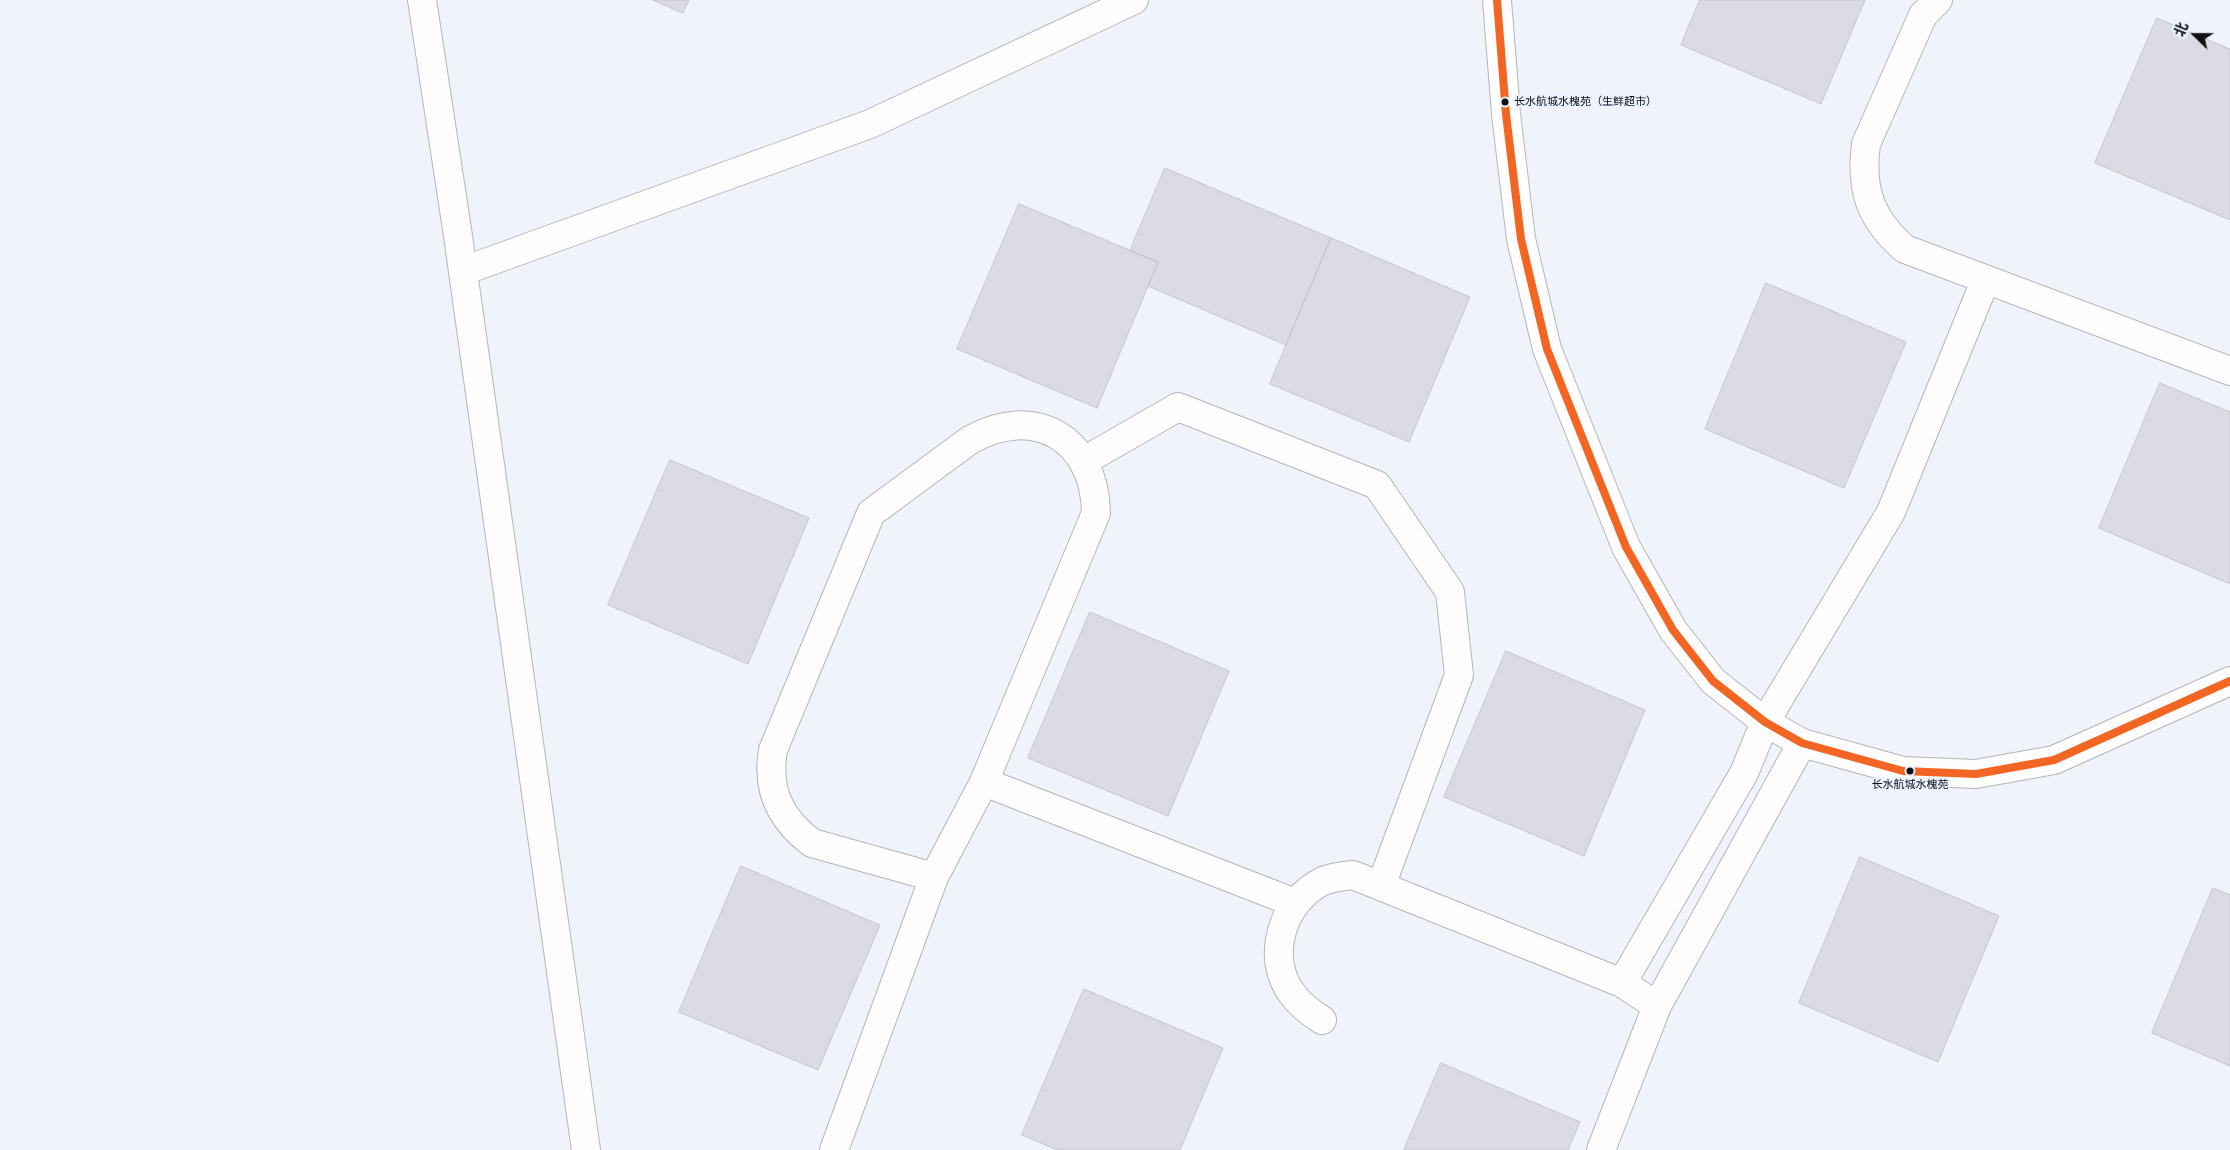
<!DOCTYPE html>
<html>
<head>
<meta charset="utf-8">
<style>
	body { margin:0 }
	#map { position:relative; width:2230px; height:1150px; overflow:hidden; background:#f0f3fa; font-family:Roboto,"Noto Sans SC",sans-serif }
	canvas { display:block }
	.north { position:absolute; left:2170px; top:10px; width:50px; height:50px; -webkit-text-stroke:4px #ecf2fe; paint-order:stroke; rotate:292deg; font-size:14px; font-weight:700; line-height:20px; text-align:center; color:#0e1014 }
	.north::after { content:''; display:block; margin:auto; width:18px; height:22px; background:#0e1014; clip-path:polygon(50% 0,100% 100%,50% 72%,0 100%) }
</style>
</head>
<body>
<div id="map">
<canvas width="2230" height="1150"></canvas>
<div class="north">北</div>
</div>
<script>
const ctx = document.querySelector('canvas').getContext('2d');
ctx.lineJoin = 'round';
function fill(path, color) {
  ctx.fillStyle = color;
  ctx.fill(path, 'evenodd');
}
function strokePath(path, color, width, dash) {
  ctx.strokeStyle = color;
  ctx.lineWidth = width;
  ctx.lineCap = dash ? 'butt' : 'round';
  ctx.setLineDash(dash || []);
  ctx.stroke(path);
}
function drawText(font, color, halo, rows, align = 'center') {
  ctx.font = font + ' Roboto,"Noto Sans SC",sans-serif';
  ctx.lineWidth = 4;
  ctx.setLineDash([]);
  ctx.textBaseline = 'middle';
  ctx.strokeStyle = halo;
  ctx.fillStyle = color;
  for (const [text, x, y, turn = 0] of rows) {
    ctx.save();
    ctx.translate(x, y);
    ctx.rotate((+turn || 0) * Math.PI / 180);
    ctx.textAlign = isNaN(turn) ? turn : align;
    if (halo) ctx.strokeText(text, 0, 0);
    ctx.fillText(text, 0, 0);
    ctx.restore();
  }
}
const building = new Path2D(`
	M653,0H689L683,13Z
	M1700,0H1865L1821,104L1681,45Z
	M2157,18L2230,49V220L2095,163Z
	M1165,168L1331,238L1286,345L1148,286L1158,262L1130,251Z
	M1019,204L1158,262L1097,408L957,349Z
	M1331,238L1470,297L1409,442L1270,384Z
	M1766,283L1906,342L1844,488L1705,429Z
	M2160,383L2230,412V584L2099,528Z
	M670,460L809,518L748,664L608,605Z
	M1090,612L1229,671L1168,816L1028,758Z
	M1506,651L1645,710L1584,856L1444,797Z
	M1860,857L1999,916L1938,1062L1799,1003Z
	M741,866L880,925L818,1070L679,1012Z
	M2213,888L2230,895V1066L2152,1033Z
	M1084,989L1223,1048L1180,1150H1058L1022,1135Z
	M1441,1063L1580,1122L1568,1150H1404Z`);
fill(building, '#dadbe4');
strokePath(building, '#c5c6cb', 1);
const minor = new Path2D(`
	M422,0L458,236L586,1150
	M1497,0L1506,114L1521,239L1547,349L1626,547L1673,630L1713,681L1765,722L1802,743L1903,771L1976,774L2054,760L2230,681
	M1938,0L1923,15L1866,144C1860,189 1870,219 1905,249L2230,371
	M463,271L870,124L1134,0
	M1084,461L1178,407L1377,485L1450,592L1459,675L1381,886
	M1802,743L1657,1006L1622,983L1744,773L1765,722L1891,512L1985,281
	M984,782L1295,903
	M1322,1020C1311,1013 1301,1006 1293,995C1264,958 1282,901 1323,881C1333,877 1343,876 1353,875L1622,983
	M834,1150L934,877L984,782L1096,513C1095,439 1035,403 970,440L871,513L773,750C766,790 780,819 812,843L934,877
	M1601,1150L1657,1006`);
strokePath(minor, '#b4b6bb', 30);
strokePath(minor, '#fdfdfe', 28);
strokePath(new Path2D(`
	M1497,0L1506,114L1521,239L1547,349L1626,547L1673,630L1713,681L1765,722L1802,743L1903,771L1976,774L2054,760L2230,681`), '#f26522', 8);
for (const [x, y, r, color] of [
	[1505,102,4.5,"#0e1014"],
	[1910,771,4.5,"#0e1014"]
]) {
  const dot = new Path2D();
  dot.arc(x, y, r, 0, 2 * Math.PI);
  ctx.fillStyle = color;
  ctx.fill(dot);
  strokePath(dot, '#ecf2fe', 2);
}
drawText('11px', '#0e1014', '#ecf2fe', [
	["长水航城水槐苑（生鲜超市）",1514,102],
	["长水航城水槐苑",1910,785,"center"]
], 'left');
</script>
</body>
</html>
